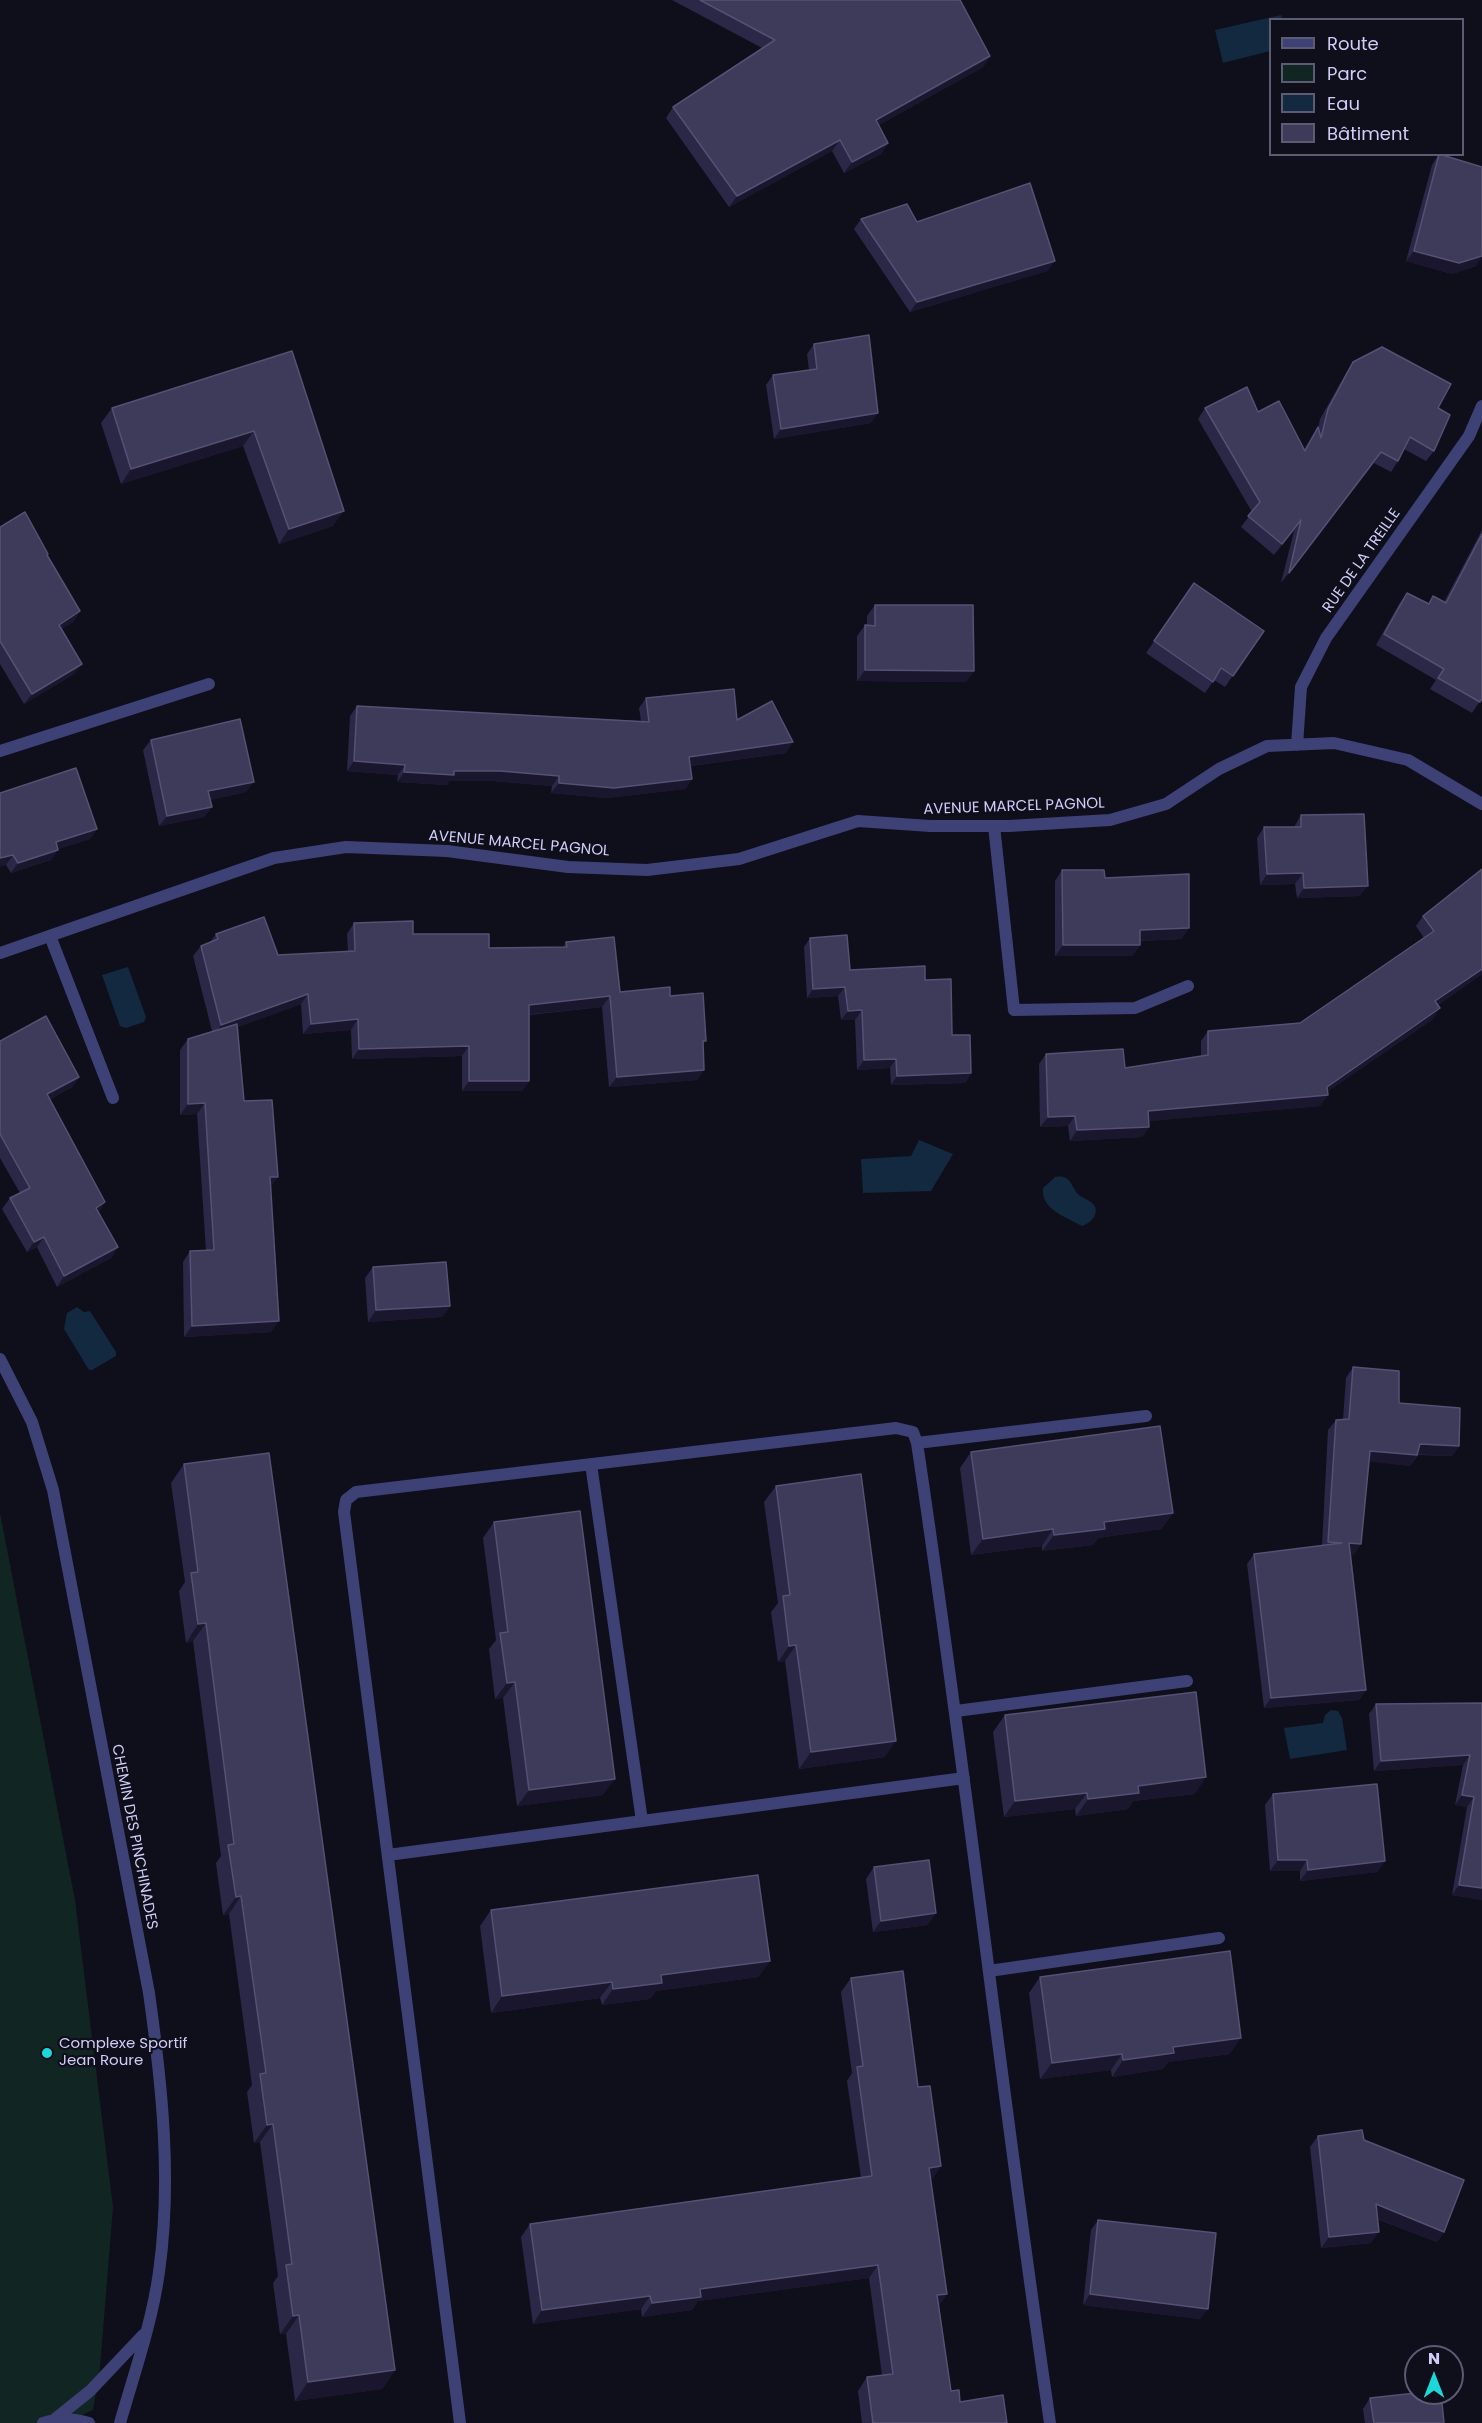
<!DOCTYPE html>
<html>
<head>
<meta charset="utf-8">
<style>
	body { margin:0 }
	#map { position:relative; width:1482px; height:2423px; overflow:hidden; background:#0f0e1b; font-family:Poppins,sans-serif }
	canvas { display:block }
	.legend { position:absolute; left:1269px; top:18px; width:195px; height:138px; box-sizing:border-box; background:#0f0e1b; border:2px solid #5c5b74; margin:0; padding:8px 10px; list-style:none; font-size:18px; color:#cfcef9 }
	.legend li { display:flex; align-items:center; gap:12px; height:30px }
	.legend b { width:30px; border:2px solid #5c5b74 }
	.north { position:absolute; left:1404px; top:2345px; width:60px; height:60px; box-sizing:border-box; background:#0f0e1b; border:2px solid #5c5b74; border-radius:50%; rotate:0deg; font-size:16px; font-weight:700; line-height:24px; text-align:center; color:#cfcef9 }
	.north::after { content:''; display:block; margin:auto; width:21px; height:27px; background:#1bd7d8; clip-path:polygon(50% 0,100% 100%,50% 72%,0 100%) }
</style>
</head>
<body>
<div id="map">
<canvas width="1482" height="2423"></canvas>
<ul class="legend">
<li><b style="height:8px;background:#3e4175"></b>Route</li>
<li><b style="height:16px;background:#112522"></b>Parc</li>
<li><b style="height:16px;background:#13293f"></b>Eau</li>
<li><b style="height:16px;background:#3d3a5a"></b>Bâtiment</li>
</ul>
<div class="north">N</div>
</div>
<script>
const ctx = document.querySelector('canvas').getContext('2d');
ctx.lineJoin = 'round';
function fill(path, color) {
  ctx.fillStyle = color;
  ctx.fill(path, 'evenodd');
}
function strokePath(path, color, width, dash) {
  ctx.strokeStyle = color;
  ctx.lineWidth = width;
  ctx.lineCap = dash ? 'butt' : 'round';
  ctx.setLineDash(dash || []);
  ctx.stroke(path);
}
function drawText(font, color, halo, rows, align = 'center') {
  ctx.font = font + ' Poppins,sans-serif';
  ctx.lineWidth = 4.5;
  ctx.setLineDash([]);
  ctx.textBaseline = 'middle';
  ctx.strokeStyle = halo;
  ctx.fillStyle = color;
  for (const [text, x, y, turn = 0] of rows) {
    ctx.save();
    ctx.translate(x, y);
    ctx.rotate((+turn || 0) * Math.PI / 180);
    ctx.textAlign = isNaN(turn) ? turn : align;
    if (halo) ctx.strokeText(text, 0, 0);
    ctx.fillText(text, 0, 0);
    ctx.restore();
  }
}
fill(new Path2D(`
	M0,1513L75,1900L113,2207L100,2368L93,2410L64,2423H0Z`), '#112522');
fill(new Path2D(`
	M1281,15L1283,19L1270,20V51L1223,63L1215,30Z
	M128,967L146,1017L144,1022L126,1028L120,1026L102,975Z
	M919,1140L953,1154L931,1191L863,1193L861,1159L911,1156Z
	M1055,1177C1071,1174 1070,1185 1078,1194C1082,1198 1087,1199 1091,1202C1102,1211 1092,1223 1082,1226C1065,1216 1041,1210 1043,1188Z
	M77,1307L84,1312L90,1311L116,1352V1356L92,1370H89L64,1329L67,1313Z
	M1331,1710L1338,1711L1342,1718L1347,1750L1290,1759L1284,1728L1323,1723L1325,1715Z`), '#13293f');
strokePath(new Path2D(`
	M1297,745L1301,687L1326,638L1469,436L1482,406
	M0,751L209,684
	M994,826L1014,1010L1135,1008L1188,986
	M50,936L113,1098
	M0,953L274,858L346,847L447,851L568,867L647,870L739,859L858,821L930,826H1009L1110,820L1166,804L1219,769L1267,746L1334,743L1408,760L1482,804
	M917,1443L1146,1416
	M591,1464L642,1821
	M956,1711L1187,1681
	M388,1855L964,1778
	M989,1971L1219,1938
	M460,2423L344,1512L346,1500L356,1492L896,1428L913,1432L917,1443C966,1769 1002,2097 1050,2423`), '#3e4175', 12);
strokePath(new Path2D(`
	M0,1359L32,1422L53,1490L149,1993C162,2085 172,2180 159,2272C152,2323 134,2374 120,2423
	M55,2419L90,2391L143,2335
	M43,2423C59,2418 72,2418 89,2423`), '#3e4175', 12);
fill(new Path2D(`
	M672,0H960L990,56L983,67L879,125L888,143L881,154L844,173L832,151L729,207L666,118L673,107L762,48Z
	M1439,154L1476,266L1452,274L1406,261L1432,165Z
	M861,219L917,222L1055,261L1047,271L910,312L854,229Z
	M814,344L871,423L774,439L766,385L773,375L809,370L807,354Z
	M292,351L333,526L279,544L243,446L121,484L101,423L112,408Z
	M1353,362L1438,408L1434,451L1426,461L1404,449L1398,461L1391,472L1374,463L1281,583L1294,531L1274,555L1241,527L1252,512L1198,419L1205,408L1258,412L1304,449L1318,427V429L1320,419L1346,373Z
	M0,527L47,556L80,611L73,622L61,629L74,674L24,704L0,664Z
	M1482,530V698L1472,713L1430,689L1436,680L1376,645L1399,604L1407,593L1428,604L1433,596L1444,602Z
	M1194,583L1264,631L1225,687L1214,680L1205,693L1146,653Z
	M875,605L974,671L966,682L857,681V636L865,625H867V616Z
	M646,698L737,720L786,753L691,766L692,779L685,789L607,798L551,793L552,786L493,781H449L447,785L397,782L398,775L347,771L350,716L357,706L641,721L639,708Z
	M151,740L246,792L210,800L212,807L204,817L159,826L143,750Z
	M0,793L97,829L90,839L58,849L51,860L11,873L6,865Z
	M1301,815L1360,896L1297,898L1295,884L1260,885L1257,838L1264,827H1294Z
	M1482,869V974L1438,1005L1433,1019L1327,1092L1328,1095L1320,1106L1149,1121V1127L1142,1137L1070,1141L1068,1126L1040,1127L1039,1064L1046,1054L1125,1068L1201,1056V1041L1208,1031L1300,1023L1424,938L1416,926L1423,916Z
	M1062,870L1105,878L1182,939L1140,941V945L1132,956H1055V881Z
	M354,923L489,948L563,947L566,942L620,992L670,996L703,1045L704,1070L697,1080L609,1087L602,1007L529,1015V1081L522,1091H462V1056L352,1059L351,1030L303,1034L301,1004L238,1027L244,1101L270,1187L271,1332L184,1337L183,1262L190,1251H206L197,1114L180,1115V1050L188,1039L212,1031L193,956L201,946L210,942L216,934L278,955L348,951L347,934Z
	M810,938L850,970L925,980L971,1073L965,1083L891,1085L890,1068L857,1070L855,1020H841L838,996L807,998L804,947Z
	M0,1041L79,1077L72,1087L49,1100L105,1202L98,1212L118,1247L111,1258L57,1287L37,1247L27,1252L2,1209L10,1198L20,1193L0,1158Z
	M373,1267L450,1306L442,1317L368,1322L365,1278Z
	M1353,1367L1399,1403L1459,1446L1452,1456L1418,1455L1410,1466L1369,1461L1361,1544L1353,1555L1351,1554L1366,1690L1359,1700L1264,1708L1247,1564L1254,1554L1322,1545L1328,1430L1336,1420L1343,1419L1346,1378Z
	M971,1452L1173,1513L1161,1529L1098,1538L1093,1545L1042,1551V1546L971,1555L960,1468Z
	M184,1464L395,2370L382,2389L295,2401L286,2334H280L273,2283L278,2276L260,2142L254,2143L247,2092L252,2085L229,1914L223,1915L216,1863L221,1856L193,1641L186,1643L179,1591L185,1582L171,1483Z
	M776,1486L885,1757L799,1769L785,1661L778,1662L771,1612L778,1603L764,1502Z
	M494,1522L603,1795L517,1806L503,1698L495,1699L489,1649L496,1640L483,1538Z
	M1482,1703V1900L1452,1895L1467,1807L1455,1805L1463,1765L1374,1771L1369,1714L1376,1704Z
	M1005,1715L1195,1794L1133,1801L1128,1809L1076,1816L1075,1809L1004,1817L993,1732Z
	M1273,1794L1385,1861L1377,1872L1300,1881V1871H1270L1265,1805Z
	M874,1867L928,1925L873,1932L866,1879Z
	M491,1910L770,1961L758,1977L656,1991L650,1999L602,2005L600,1998L491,2013L480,1926Z
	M1040,1977L1230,2054L1168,2062L1163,2069L1112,2077L1111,2070L1040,2079L1029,1993Z
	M851,1978L918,2087L941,2166L931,2180L947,2294L939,2305L951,2391L960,2402L1007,2423H862L858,2391L867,2377L882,2375L869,2278L698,2301L692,2310L642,2317L641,2309L533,2324L521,2237L530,2224L861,2178L847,2081L852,2073L841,1992Z
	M1318,2136L1364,2140L1444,2232L1437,2242L1377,2219L1371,2243L1321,2248L1310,2147Z
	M1098,2220L1200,2319L1083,2305L1091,2230Z
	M1370,2398L1444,2423H1365L1363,2409Z`), '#2b2847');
fill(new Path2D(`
	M990,56L983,67L868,131L876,120Z
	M840,140L832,151L729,207L737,196Z
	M888,143L881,154L844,173L852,162Z
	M1414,251L1482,256V257L1476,266L1452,274L1406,261Z
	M1055,261L1047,271L910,312L917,302Z
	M878,413L871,423L774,439L781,429Z
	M254,431L243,446L121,484L131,469Z
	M1381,452L1374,463L1281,583L1289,573Z
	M344,511L333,526L279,544L289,529Z
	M1301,520L1294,531L1274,555L1282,544Z
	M80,611L73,622L51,636L59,625Z
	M82,664L74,674L24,704L32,694Z
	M865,670L974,671L966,682L857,681Z
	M793,742L786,753L682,767L689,757Z
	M354,761L405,765L398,775L347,771Z
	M454,771H500L559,776L552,786L493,781H449L447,785L397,782L404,772Z
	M692,779L685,789L607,798L551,793L559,783Z
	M254,782L246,792L201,802L208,791Z
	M212,807L204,817L159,826L167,816Z
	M97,829L90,839L48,852L56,842Z
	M58,850L51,860L11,873L18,863Z
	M13,855L6,865L0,867V858Z
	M1303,873L1295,884L1260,885L1267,874Z
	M1368,886L1360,896L1297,898L1304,888Z
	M1189,928L1182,939L1132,941L1140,930Z
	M1063,945H1140L1132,956H1055Z
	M1482,969V974L1428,1012L1435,1001Z
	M845,987L838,996L807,998L813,989Z
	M308,994L301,1004L214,1036L221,1025Z
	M610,996L602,1007L522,1015L529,1005Z
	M1440,1008L1433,1019L1322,1096L1328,1095L1320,1106L1141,1122L1148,1111L1327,1087Z
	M862,1010L855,1020H841L848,1011Z
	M358,1019L351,1030L303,1034L311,1024Z
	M469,1046L462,1056L352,1059L359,1049Z
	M896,1059L890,1068L857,1070L864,1060Z
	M704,1070L697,1080L609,1087L617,1077Z
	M971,1073L965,1083L891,1085L897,1076Z
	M79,1077L72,1087L39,1105L47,1094Z
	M469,1081H529L522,1091H462Z
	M205,1103L197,1114L180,1115L188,1104Z
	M1075,1116L1068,1126L1040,1127L1048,1117Z
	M1149,1127L1142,1137L1070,1141L1077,1130Z
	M270,1177H278L270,1188Z
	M105,1202L98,1213L96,1208Z
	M44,1237L37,1247L27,1252L34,1242Z
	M118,1247L111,1258L57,1287L64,1276Z
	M450,1306L442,1317L368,1322L376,1310Z
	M279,1321L271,1332L184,1337L192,1326Z
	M1420,1444L1459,1446L1452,1456L1413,1454Z
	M1370,1451L1417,1455L1410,1466L1363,1461Z
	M1173,1513L1161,1529L1098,1538L1093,1545L1042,1551L1054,1535L1104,1522Z
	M1053,1529L1042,1546L971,1555L983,1539Z
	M1349,1543L1361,1544L1353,1555L1342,1554Z
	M206,1623L193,1641L186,1643L198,1624Z
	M796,1645L785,1661L778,1662L789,1646Z
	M515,1682L503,1698L495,1699L507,1683Z
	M1366,1690L1359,1700L1264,1708L1271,1698Z
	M896,1741L885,1757L799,1769L811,1752Z
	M1470,1755L1463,1765L1374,1771L1381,1761Z
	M1206,1777L1195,1794L1133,1801L1128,1809L1076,1816L1088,1799L1138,1786Z
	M615,1779L603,1795L517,1806L529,1790Z
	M1087,1793L1075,1809L1004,1817L1015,1801Z
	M1462,1795L1474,1797L1467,1807L1455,1805Z
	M1278,1860H1307L1300,1871H1270Z
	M1385,1861L1377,1872L1300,1881L1308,1870Z
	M1459,1885L1482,1888V1900L1452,1895Z
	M241,1896L229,1914L223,1915L236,1897Z
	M936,1913L928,1925L873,1932L881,1921Z
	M770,1961L758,1977L656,1991L650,1999L602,2005L613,1989L661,1975Z
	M612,1982L600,1998L491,2013L502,1996Z
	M1241,2038L1230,2054L1168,2062L1163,2069L1112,2077L1123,2060L1173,2047Z
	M1122,2054L1111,2070L1040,2079L1052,2063Z
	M273,2124L260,2142L254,2143L267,2125Z
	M941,2166L932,2180L920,2181L929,2168Z
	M1376,2204L1444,2232L1437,2242L1368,2215Z
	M1379,2232L1371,2243L1321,2248L1329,2237Z
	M878,2265L869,2278L698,2301L692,2310L642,2317L652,2303L700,2289Z
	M947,2294L937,2307V2295Z
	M1090,2294L1208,2309L1200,2319L1083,2305Z
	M650,2296L641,2309L533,2324L542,2310Z
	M299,2315L286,2334H280L293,2316Z
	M395,2370L382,2389L295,2401L308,2382Z`), '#19162e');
const building = new Path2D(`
	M700,0H960L990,56L876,120L888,143L852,162L840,140L737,196L673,107L775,40Z
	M1439,154L1482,167V256L1459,263L1414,251Z
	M1030,183L1055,261L917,302L861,219L907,204L917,222Z
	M869,335L878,413L781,429L773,375L817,369L814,344Z
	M1382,347L1451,384L1438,408L1450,415L1434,451L1410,437L1398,461L1381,452L1289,573L1301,520L1282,544L1248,516L1260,502L1205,408L1247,387L1258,412L1279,401L1305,451L1318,427L1321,438L1328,409L1353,362Z
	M292,351L344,511L289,529L254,431L131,469L112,408Z
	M25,512L48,554L47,555L80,611L59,625L82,664L32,694L0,641V527Z
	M1482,534V698L1480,702L1438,678L1444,669L1384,634L1407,593L1429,604L1433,596L1446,603Z
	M1194,583L1264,631L1233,676L1221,668L1213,682L1154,641Z
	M875,605H973L974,671L865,670V625L875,626Z
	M734,689L737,720L772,701L793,742L689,757L692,779L614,788L559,783V776L500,771H454V775L404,772L405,765L354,761L357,706L649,722L646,698Z
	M240,719L254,782L208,791L212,807L167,816L151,740Z
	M76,768L97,829L56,842L58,850L18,863L13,855L0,858V793Z
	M1364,814L1368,886L1304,888L1303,873L1267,874L1264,827H1301V815Z
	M1482,869V969L1435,1001L1440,1008L1327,1087L1328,1095L1148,1111L1149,1127L1077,1130L1075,1116L1048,1117L1046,1054L1123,1049L1125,1068L1208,1055V1031L1300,1023L1434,931L1423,916Z
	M1062,870H1104L1105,878L1189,874V928L1140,930V945H1063Z
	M264,917L278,955L355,951L354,923L413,921V934H489V948L567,947L566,942L614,937L620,992L670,987V996L703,993L706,1041H703L704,1070L617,1077L610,996L529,1005V1081H469V1046L359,1049L358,1019L311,1024L308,994L221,1025L201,946L218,939L216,934Z
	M847,935L850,970L925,966V980L951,979L952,1035H970L971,1073L897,1076L896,1059L864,1060L862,1010L848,1011L845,987L813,989L810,938Z
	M46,1016L79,1077L47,1094L105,1202L96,1208L118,1247L64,1276L44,1237L34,1242L10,1198L30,1188L0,1134V1041Z
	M237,1024L244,1101L272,1100L278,1177H270L279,1321L192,1326L190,1251L214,1250L205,1103L188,1104V1039Z
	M446,1262L450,1306L376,1310L373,1267Z
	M1353,1367L1399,1371V1403L1460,1408L1459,1446L1420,1444L1417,1455L1370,1451L1361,1544L1349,1543L1366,1690L1271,1698L1254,1554L1342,1543L1328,1542L1336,1420L1349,1419Z
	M1160,1426L1173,1513L1104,1522L1105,1529L1054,1535L1053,1529L983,1539L971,1452Z
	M269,1453L395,2370L308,2382L299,2315L293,2316L286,2265L292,2264L273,2124L267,2125L260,2074L266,2073L241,1896L236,1897L228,1845L234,1844L206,1623L198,1624L191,1573L198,1572L184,1464Z
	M861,1474L896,1741L811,1752L796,1645L789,1646L783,1596L790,1595L776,1486Z
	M580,1511L615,1779L529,1790L515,1682L507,1683L500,1633L508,1632L494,1522Z
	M1196,1692L1206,1777L1138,1786L1139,1793L1088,1799L1087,1793L1015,1801L1005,1715Z
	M1482,1703V1888L1459,1885L1474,1797L1462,1795L1470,1755L1381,1761L1376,1704Z
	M1377,1784L1385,1861L1308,1870L1307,1860H1278L1273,1794Z
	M929,1860L936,1913L881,1921L874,1867Z
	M758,1875L770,1961L661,1975L662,1983L613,1989L612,1982L502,1996L491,1910Z
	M1230,1951L1241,2038L1173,2047L1174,2053L1123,2060L1122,2054L1052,2063L1040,1977Z
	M903,1971L918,2087L930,2086L941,2166L929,2168L947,2294L937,2295L951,2391L959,2390L960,2402L1003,2395L1007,2423H873L867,2377L893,2374L878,2265L700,2289L701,2297L652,2303L650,2296L542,2310L530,2224L872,2176L857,2067L863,2066L851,1978Z
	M1362,2130L1364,2140L1464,2180L1444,2232L1376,2204L1379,2232L1329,2237L1318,2136Z
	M1098,2220L1216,2233L1208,2309L1090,2294Z
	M1416,2393H1441L1444,2423H1374L1370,2398Z`);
fill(building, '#3d3a5a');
strokePath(building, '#545173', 1.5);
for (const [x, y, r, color] of [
	[47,2053,6,"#1bd7d8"]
]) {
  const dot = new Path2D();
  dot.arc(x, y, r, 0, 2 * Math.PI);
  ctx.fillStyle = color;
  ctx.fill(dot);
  strokePath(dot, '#0f0e1b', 2);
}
drawText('15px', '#cfcef9', '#0f0e1b', [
	["RUE DE LA TREILLE",1362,561,-55],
	["AVENUE MARCEL PAGNOL",1014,807,-2],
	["AVENUE MARCEL PAGNOL",519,844,5],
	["CHEMIN DES PINCHINADES",134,1837,79]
]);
drawText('15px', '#cfcef9', '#0f0e1b', [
	["Complexe Sportif",59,2044],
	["Jean Roure",59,2061]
], 'left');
</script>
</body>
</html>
